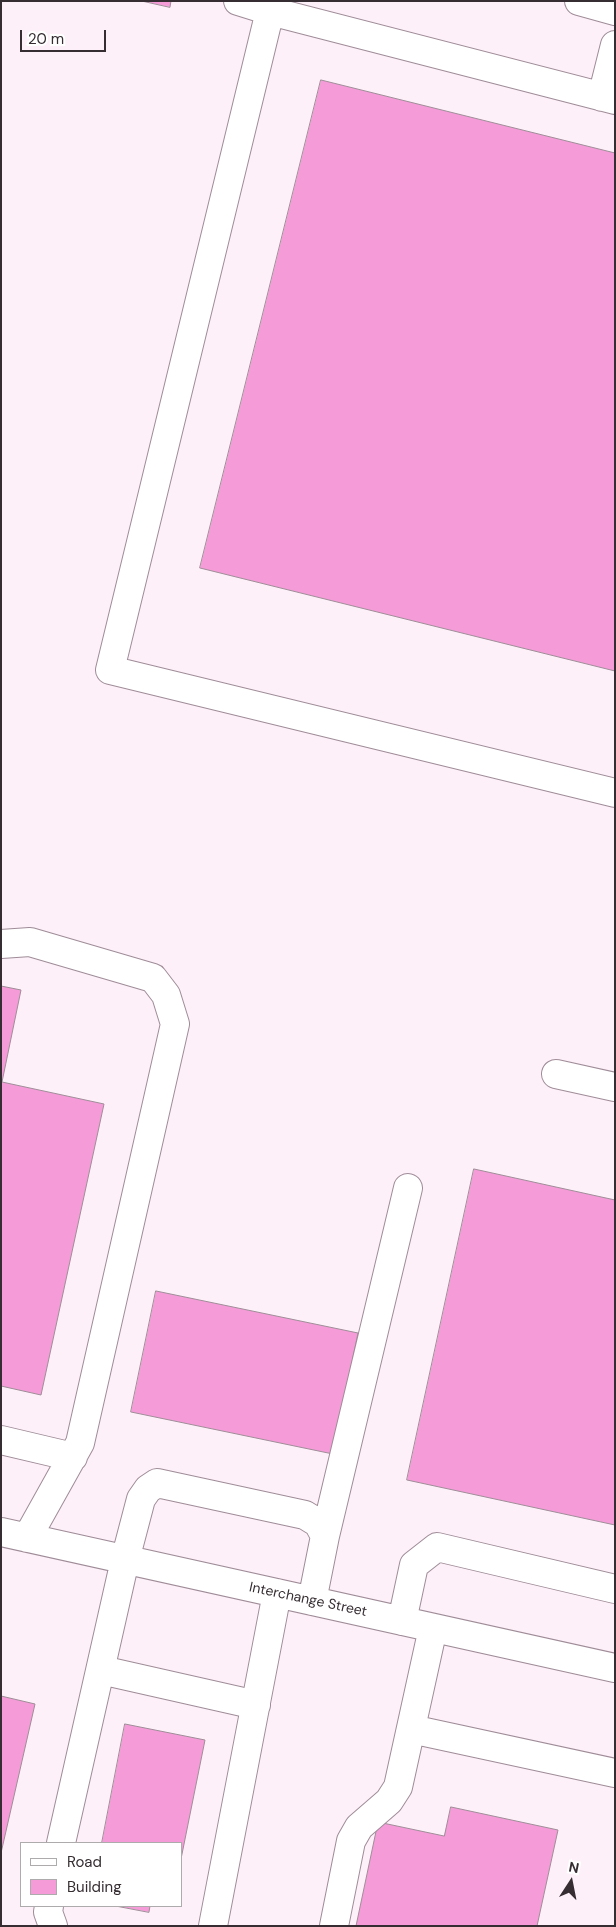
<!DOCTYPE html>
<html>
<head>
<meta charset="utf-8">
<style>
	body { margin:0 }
	#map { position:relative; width:616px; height:1927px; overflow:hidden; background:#fdf0f8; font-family:"DM Sans",sans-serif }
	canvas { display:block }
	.frame { position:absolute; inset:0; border:2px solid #352d32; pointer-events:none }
	.legend { position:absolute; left:20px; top:1842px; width:162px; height:65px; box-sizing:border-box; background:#fff; border:1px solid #aeabad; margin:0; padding:6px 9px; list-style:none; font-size:15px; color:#352d32 }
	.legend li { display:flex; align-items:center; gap:10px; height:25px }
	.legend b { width:25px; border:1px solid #aeabad }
	.north { position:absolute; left:546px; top:1857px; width:50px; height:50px; -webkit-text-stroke:4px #fff; paint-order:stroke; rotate:11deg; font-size:14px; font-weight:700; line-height:20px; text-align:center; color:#352d32 }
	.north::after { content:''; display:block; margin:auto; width:18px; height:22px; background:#352d32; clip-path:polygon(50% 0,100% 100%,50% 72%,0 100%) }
	.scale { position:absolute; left:20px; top:30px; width:86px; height:22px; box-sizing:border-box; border:2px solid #352d32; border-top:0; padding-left:6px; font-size:15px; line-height:18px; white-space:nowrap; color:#352d32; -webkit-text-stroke:4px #fff; paint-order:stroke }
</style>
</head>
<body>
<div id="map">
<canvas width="616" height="1927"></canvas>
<div class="frame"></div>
<ul class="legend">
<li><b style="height:6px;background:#fff"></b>Road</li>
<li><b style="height:14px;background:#f59cd8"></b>Building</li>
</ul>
<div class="north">N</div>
<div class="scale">20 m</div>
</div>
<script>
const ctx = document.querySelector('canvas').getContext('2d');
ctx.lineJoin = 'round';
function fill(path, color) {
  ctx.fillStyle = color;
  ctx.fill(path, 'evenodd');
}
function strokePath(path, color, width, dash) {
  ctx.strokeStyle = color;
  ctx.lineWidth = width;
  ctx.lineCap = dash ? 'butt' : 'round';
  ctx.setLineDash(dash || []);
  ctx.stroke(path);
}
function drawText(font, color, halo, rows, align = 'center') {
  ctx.font = font + ' "DM Sans",sans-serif';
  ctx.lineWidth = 4.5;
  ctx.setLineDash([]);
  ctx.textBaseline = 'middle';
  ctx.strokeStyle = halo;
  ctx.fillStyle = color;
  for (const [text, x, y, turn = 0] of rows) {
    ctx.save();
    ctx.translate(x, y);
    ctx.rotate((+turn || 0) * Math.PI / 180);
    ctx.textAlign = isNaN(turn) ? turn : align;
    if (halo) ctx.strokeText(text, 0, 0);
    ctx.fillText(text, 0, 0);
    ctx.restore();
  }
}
const building = new Path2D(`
	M142,1H171L170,7Z
	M321,80L615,153V671L200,568Z
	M1,986L21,990L2,1082L104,1104L41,1395L1,1386Z
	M474,1169L615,1200V1525L407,1480Z
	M156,1291L358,1333L333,1454L131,1412Z
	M1,1696L35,1704L1,1853Z
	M125,1724L205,1740L181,1859V1843H102Z
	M451,1807L558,1830L537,1926H356L378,1822L444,1836Z
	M116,1906H150L149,1912Z`);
fill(building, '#f59cd8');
strokePath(building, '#9f8d98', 1);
const minor = new Path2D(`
	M238,1L270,11L615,100
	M579,1L615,11
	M270,11L110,670L615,793
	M602,97L615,45
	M1,944L30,942L153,978L166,995L175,1024L80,1443L27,1538
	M556,1074L615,1087
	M1,1440L73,1457
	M1,1532L615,1668
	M325,1536L408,1188
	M402,1621L414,1565L437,1547L615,1589
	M101,1670L256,1705
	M411,1729L615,1773
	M61,1843L125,1560L141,1499L148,1489L157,1483L305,1515L318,1523L325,1536L312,1601
	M49,1906L48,1912L53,1926
	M213,1926L277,1593
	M334,1926L351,1841L359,1827L389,1801L398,1787L433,1628`);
strokePath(minor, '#9f8c98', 30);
strokePath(minor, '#fff', 28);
drawText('14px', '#352d32', '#fff', [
	["Interchange Street",308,1600,12]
]);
</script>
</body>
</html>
